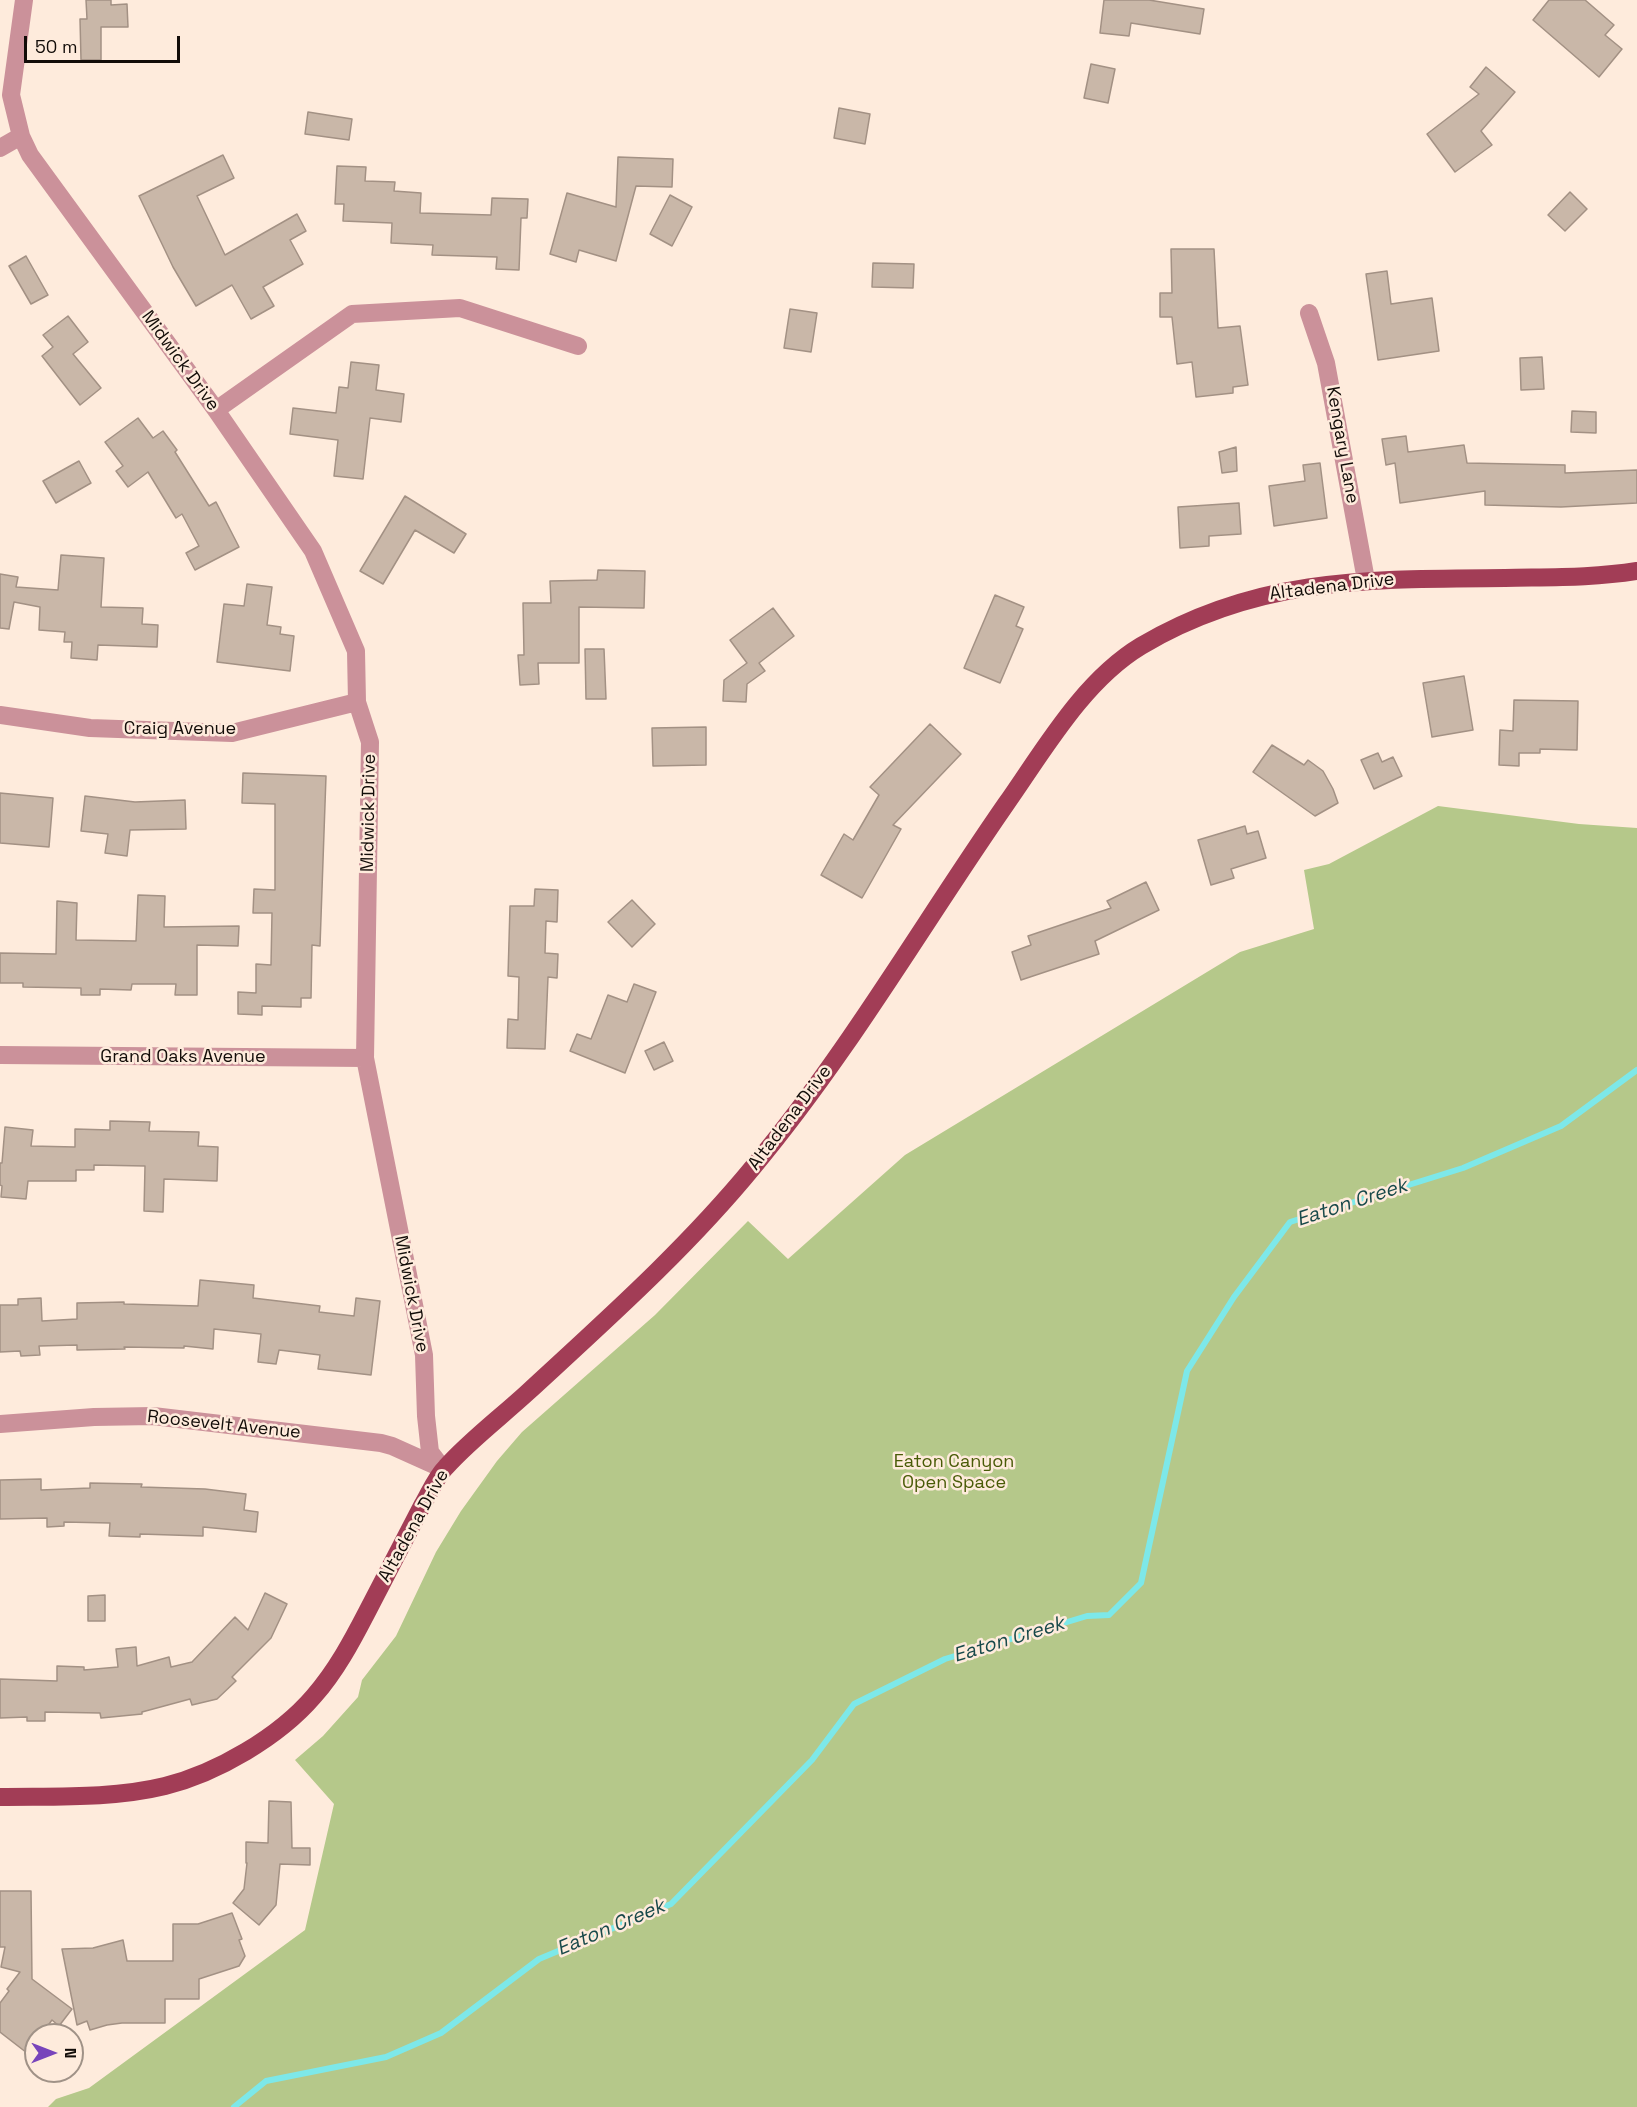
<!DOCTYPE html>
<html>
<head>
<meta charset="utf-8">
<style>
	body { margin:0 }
	#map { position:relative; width:1637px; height:2107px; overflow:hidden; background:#feebdc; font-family:"Space Grotesk",sans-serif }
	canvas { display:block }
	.north { position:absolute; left:24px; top:2023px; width:60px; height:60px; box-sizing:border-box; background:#feebdc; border:2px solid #a09287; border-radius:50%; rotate:90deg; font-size:16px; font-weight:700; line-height:24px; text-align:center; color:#120c08 }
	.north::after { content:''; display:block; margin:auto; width:21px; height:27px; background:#7844bb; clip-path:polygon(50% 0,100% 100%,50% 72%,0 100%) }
	.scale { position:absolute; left:24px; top:36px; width:156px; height:27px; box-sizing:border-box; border:3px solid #120c08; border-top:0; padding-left:8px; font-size:18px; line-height:21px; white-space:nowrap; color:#120c08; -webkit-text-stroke:4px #feebdc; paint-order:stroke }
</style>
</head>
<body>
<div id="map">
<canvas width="1637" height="2107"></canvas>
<div class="north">N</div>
<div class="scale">50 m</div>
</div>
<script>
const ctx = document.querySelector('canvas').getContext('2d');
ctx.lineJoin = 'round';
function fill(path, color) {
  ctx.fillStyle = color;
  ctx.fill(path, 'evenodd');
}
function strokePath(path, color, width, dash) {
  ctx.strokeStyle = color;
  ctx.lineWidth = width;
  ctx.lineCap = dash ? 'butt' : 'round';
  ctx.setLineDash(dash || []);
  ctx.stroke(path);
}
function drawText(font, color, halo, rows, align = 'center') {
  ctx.font = font + ' "Space Grotesk",sans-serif';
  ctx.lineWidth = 5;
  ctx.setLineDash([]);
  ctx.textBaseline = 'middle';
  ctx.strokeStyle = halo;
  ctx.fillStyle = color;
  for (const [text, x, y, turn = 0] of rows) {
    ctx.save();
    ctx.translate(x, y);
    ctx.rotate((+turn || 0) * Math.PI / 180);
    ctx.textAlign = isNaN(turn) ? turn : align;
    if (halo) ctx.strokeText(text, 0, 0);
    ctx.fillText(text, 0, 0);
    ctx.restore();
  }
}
fill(new Path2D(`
	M1438,806L1579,824L1637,828V2107H48L56,2099L89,2088L305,1930L334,1804L295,1760L323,1736L358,1697L362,1680L396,1636L436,1552L461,1511L497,1461L522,1432L655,1315L748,1221L788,1259L905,1155L1240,952L1314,929L1304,870L1329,864Z`), '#b5c88a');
strokePath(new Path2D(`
	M234,2107L266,2081L386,2057L441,2033L539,1959L671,1904L812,1760L854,1704L945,1659L1087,1616L1109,1615L1141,1583L1187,1371L1234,1297L1290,1222L1463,1168L1561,1126L1637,1070`), '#7de8e9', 6);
const building = new Path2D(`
	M86,0H111V5L127,4L128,27H101V60H81L80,19H87Z
	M1104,0H1149L1204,9L1200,34L1131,23L1129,36L1100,33Z
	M1549,0H1585L1614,25L1605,35L1622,49L1599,77L1533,20Z
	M1091,64L1115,69L1108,103L1084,98Z
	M1486,67L1515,92L1481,131L1492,145L1455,172L1427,134L1479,94L1470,87Z
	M839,108L870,114L865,144L834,138Z
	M308,112L352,119L349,140L305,134Z
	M223,155L234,178L197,196L225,255L297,214L306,231L290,240L303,264L263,287L274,306L251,319L232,285L196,306L173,267L139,196Z
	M618,157L673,159L672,187L636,186L616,261L579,250L576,262L550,254L567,193L616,207Z
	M337,166L366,167L365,181L395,182L394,191L421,193L420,213L491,215L492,198L528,199L527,218H521L519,270L496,269L497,257L432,255L433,245L391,243L392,223L343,221L344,204H335Z
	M1570,192L1587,209L1565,231L1548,215Z
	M670,195L692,207L672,246L650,234Z
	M1171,249H1214L1218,328L1240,326L1248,385L1233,387V393L1196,397L1192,362L1177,364L1172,317H1160V293H1172Z
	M26,256L48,295L31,304L9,266Z
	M873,263L914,264L913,288L872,287Z
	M1387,271L1391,304L1432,298L1439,351L1378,360L1366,274Z
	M790,309L817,313L811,352L784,348Z
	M68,316L88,342L73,354L101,388L80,405L42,356L53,347L43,335Z
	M1542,357L1544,389L1521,390L1520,358Z
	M351,362L379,365L376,390L404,394L401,422L370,418L363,479L334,476L338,440L290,434L293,408L336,413L339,387L348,388Z
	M1572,411L1596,412V433L1571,432Z
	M138,418L153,438L163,431L177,450L175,452L209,506L216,502L239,547L195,570L186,553L199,546L182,514L176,518L148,472L128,487L116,471L123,466L105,442Z
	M1406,436L1408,452L1464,445L1467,463L1565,465V473L1637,470V503L1561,507L1485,505V491L1400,503L1395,463L1386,465L1382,439Z
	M1236,447L1237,471L1222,473L1219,452Z
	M79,461L91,483L56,503L43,481Z
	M1320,463L1327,518L1274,526L1269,486L1305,481L1303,465Z
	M405,496L466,534L454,553L415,530L383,584L360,571Z
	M1239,503L1241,534L1209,536V546L1180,548L1178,507Z
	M61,555L104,558L101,607L143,608L142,624L158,625L157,647L98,645L97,660L71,658L72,642H64L65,632L39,630L40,607L14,602L9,629L0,628V574L18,577L16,587L58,590Z
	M598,570L645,571L644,608L579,607V663H538L539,684L520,685L518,655H524L523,603H551L550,581L597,580Z
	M247,584L272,587L267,625L281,627L280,634L294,636L290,671L217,662L224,604L244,606Z
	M995,595L1024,607L1016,626L1023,629L1000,683L964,668Z
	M773,608L794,636L759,663L765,671L747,684L746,702L723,701L724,680L747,663L730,640Z
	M585,649H604L606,699H586Z
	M1464,676L1473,730L1432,737L1423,683Z
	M1514,700L1578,701L1577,750L1540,749V753H1519V766L1499,765L1500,730L1513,731Z
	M930,724L961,754L893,825L901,829L862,898L821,875L844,834L853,840L879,795L870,787Z
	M706,727V765L653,766L652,728Z
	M1272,745L1304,765L1308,760L1323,771L1333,789L1338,803L1315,816L1253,772Z
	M1378,753L1382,762L1393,757L1402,776L1374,789L1361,760Z
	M243,773L326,776L320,946L312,945L311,998H301V1007L262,1006V1015L238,1014V992L256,993V964L271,965L272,913H253L254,889L275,890V804L242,803Z
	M0,793L53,798L49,847L0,843Z
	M85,796L135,802L185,800L186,829L130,830L127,856L105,853L108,834L81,831Z
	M1245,826L1247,834L1258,831L1266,858L1231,869L1234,878L1211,885L1198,840Z
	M1146,882L1159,910L1095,941L1099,954L1021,980L1012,952L1031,945L1028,936L1111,908L1107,901Z
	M535,889L558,890L557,922L546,921L545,953L558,954L557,978L548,977L545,1049L507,1048L508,1019L518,1020L519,977L508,976L510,906H534Z
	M138,895L165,896L164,927L239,926L238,946L197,945V995H175L176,984H132L131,990L100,989V995H81V988L23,987V983H0V953L56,954L57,901L77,903L76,940L136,941Z
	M632,900L655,924L632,947L608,922Z
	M634,984L656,992L625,1073L570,1051L577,1034L591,1039L608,995L627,1002Z
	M664,1042L673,1061L654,1070L645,1051Z
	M110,1121L150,1122L149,1131L199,1132L198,1146L218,1147L217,1181L164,1179L163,1212L144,1211L145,1166L94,1165V1170H76V1181H28L26,1199L1,1197L2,1186L0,1185V1163H2L5,1127L33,1130L31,1146L75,1147V1129L110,1130Z
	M200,1280L254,1285L253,1298L320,1306L319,1312L354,1316L356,1298L380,1301L371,1375L318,1369L320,1355L279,1350L276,1364L258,1362L261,1334L214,1329L213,1349L184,1346V1348L124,1347L125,1349L77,1350V1345L39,1346L40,1355L21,1356L20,1351L0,1352V1305H18V1299L41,1298L42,1321L77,1319V1303L124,1302V1304L198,1306Z
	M41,1479V1490L90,1488V1483L142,1484L141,1487L205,1489L246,1494L244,1510L258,1512L256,1532L203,1527V1536L140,1534V1537L109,1536L110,1523L64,1522V1526L47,1527V1518L0,1519V1480Z
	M265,1593L287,1604L271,1638L232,1677L236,1681L217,1699L192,1705L190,1699L142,1712V1714L101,1718L100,1713L45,1712V1721H27V1717L0,1718V1679L57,1681V1666L84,1667V1670L118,1667L116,1649L136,1647L137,1666L169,1657L171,1667L192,1662L235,1617L248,1630Z
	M105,1595V1621H88V1596Z
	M269,1801L291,1802L292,1848H310V1865L280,1864L276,1905L259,1925L233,1903L244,1889L247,1863H246V1842L268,1843Z
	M0,1891H31L32,1979L72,2009L59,2026L52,2020L41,2035H36V2041L27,2053L0,2032V2003L9,1991L7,1989L20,1972L1,1967L5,1947H0Z
	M232,1913L242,1939L239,1940L245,1956L239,1966L199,1979V1999H165V2023H122L107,2025L90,2030L87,2021L77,2025L62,1949L93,1948L123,1940L127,1961H173V1924H198Z`);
fill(building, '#c9b7a8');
strokePath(building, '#a39184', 1.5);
strokePath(new Path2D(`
	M24,0L11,95L21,136L30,155L216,410L313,551L356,651L357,702L370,742L365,1058L424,1355L426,1416L430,1452L443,1469
	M0,148L21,136
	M1309,313L1326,363L1366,580
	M216,410L352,314L460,308L578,346
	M0,715L90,728L232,733L357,702
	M0,1055L365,1058
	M0,1424L94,1417L153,1416L381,1443L392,1446L441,1468`), '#cb919a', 18);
strokePath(new Path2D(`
	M0,1797C54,1796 112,1799 165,1786C217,1773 279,1737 314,1696C336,1671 352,1641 367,1612C386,1576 404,1540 423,1504C430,1492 436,1477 446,1467C469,1441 502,1416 528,1392C606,1320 686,1249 754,1166C848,1053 922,925 1006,804C1044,750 1083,681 1141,646C1259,576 1373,579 1505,578C1548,577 1594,578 1637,571`), '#a23d56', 18);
drawText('18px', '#120c08', '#feebdc', [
	["Midwick Drive",180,361,54],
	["Kengary Lane",1342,445,80],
	["Altadena Drive",1332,587,-7],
	["Craig Avenue",180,729],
	["Midwick Drive",369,813,-89],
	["Grand Oaks Avenue",183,1057],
	["Altadena Drive",790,1118,-53],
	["Midwick Drive",411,1294,79],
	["Roosevelt Avenue",224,1425,6],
	["Altadena Drive",414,1526,-61]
]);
drawText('18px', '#495b07', '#feebdc', [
	["Eaton Canyon",954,1462],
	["Open Space",954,1483]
]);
drawText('italic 20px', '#18494a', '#feebdc', [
	["Eaton Creek",1352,1203,-18],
	["Eaton Creek",1009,1640,-17],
	["Eaton Creek",611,1928,-23]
]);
</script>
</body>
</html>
